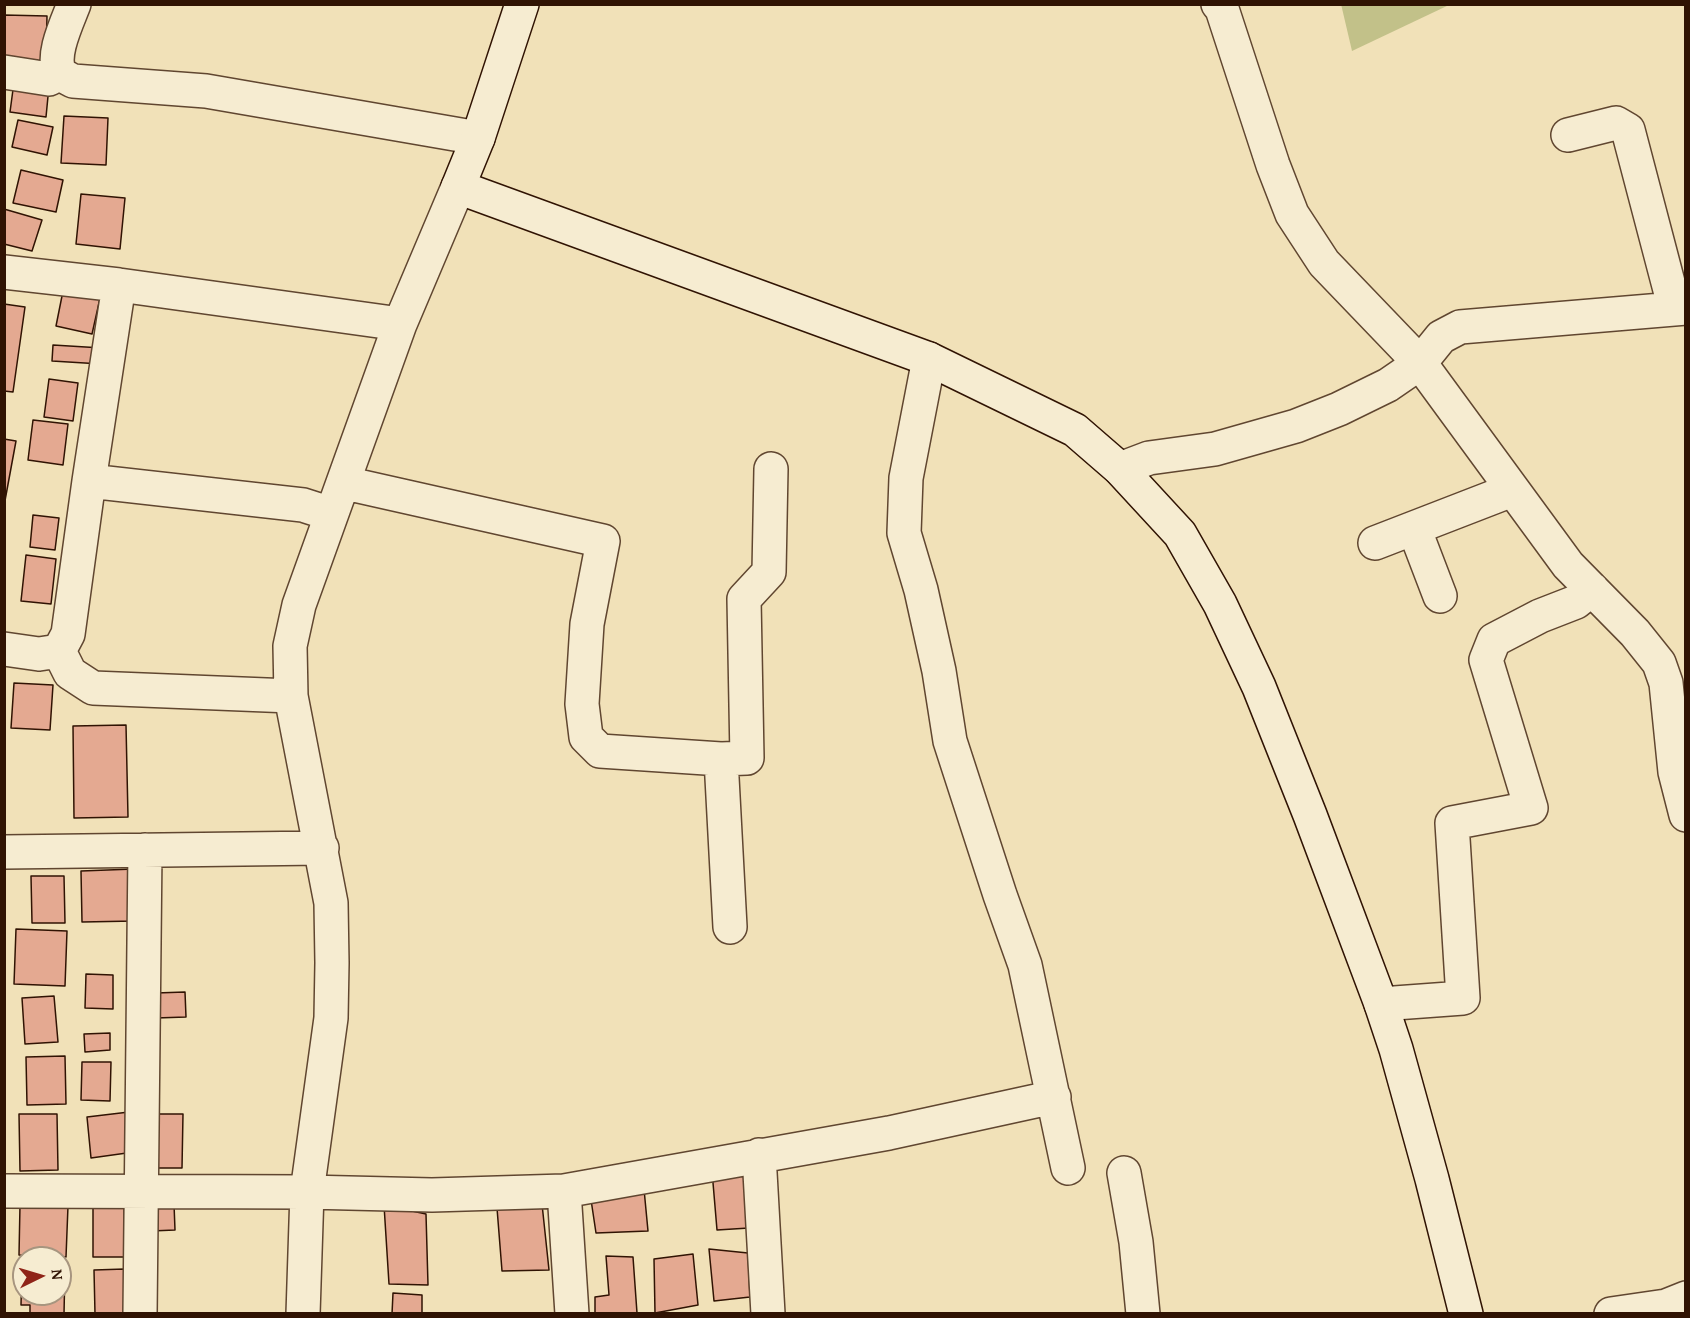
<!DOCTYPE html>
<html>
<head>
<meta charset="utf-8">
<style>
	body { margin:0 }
	#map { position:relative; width:1690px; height:1318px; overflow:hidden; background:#f1e1b8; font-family:"Gentium Book Plus",serif }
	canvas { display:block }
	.frame { position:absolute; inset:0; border:6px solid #301303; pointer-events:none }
	.north { position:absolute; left:12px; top:1246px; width:60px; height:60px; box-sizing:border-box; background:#f6ecd1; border:2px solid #a7957f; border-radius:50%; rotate:85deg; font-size:16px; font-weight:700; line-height:24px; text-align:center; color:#301303 }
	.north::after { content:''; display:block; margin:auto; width:21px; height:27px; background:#8f2418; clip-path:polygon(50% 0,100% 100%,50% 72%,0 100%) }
</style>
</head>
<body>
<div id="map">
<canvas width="1690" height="1318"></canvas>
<div class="frame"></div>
<div class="north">N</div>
</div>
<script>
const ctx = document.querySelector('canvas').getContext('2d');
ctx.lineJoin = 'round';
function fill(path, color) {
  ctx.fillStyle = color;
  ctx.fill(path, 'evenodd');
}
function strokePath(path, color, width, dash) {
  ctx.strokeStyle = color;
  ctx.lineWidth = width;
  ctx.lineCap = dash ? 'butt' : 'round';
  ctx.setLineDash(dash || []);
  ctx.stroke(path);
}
fill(new Path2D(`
	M1341,4H1449V5L1352,51Z`), '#c2c189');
const building = new Path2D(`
	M4,15L47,16L46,61L4,60Z
	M14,82L49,86L46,117L10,112Z
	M64,116L108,118L106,165L61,163Z
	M18,120L53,127L47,155L12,147Z
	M21,170L63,180L56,212L13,203Z
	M81,194L125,198L120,249L76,244Z
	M4,209L42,220L32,251L4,244Z
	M64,286L101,294L92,334L56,326Z
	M4,304L25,307L13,392L4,391Z
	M53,345L102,348L101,364L52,361Z
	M49,379L78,383L73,421L44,417Z
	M33,420L68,424L63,465L28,460Z
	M4,439L16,441L4,506Z
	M33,515L59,518L55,550L30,547Z
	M26,555L56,559L51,604L21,601Z
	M14,683L53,685L50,730L11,728Z
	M126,725L128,817L74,818L73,726Z
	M134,869L135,921L82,922L81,871Z
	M31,876H64L65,923H32Z
	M16,929L67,931L65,986L14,984Z
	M86,974L113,975V1009L85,1008Z
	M185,992L186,1017L156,1018V993Z
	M54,996L58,1042L25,1044L22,998Z
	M110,1033V1050L85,1052L84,1034Z
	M65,1056L66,1104L27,1105L26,1057Z
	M82,1062H111L110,1101L81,1100Z
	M129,1112L134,1152L91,1158L87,1117Z
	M19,1114H57L58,1170L20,1171Z
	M153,1114H183L182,1168H152Z
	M744,1170L749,1228L717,1230L712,1171Z
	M644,1189L648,1231L596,1233L590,1193Z
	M124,1200L125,1257H93V1201Z
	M151,1204H174L175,1230L151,1231Z
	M542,1204L549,1270L502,1271L497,1208Z
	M20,1205L68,1206L66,1257L19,1255Z
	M384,1205L426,1214L428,1285L389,1284Z
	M709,1249L748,1253L750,1297L714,1301Z
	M693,1254L698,1305L655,1313L654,1259Z
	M606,1256L633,1257L637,1313L595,1314V1297L609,1295Z
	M22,1267H24V1294H60V1267H65L64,1314H30V1305H21Z
	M125,1269L127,1314H95L94,1270Z
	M393,1293L422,1295V1314H392Z`);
fill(building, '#e4a991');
strokePath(building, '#301303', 1.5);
const street = new Path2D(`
	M74,4C68,20 49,59 61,73C63,76 69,79 73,81L206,91L478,138
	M1218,4L1222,9L1273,165L1292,214L1324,263L1420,363L1568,565L1635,633L1659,663L1666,683L1675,772L1686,815
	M4,72L49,79L60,73
	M1568,135L1616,123L1628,130L1675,309
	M4,272L119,285L400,324
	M119,285L89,481L303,505L331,514
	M929,359L906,478L904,533L921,590L939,671L950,741L1000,895L1025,965L1068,1168
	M1120,469L1149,458L1215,449L1296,426L1339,409L1388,385L1420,363L1441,337L1460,327L1686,308
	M345,483L603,541L587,624L582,704L586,737L600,751L721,759
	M1414,528L1440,596
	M1375,543L1512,490
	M4,649L39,654L59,651L68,634L89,481
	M59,651L70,673L93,688L291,696
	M4,852L322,848
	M730,927L721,759L747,758L744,599L769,572L771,469
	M1381,1004L1463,998L1452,823L1531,808L1486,660L1494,640L1540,616L1576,602L1592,589
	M759,1155L768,1314
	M1124,1173L1136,1242L1143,1314
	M4,1191L307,1192L432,1195L564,1191L889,1133L1054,1097
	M564,1191L572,1314
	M140,1314L145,850
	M303,1314L307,1192L331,1018L332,963L331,903L291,696L290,646L299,605L400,324L458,187
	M1611,1314L1666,1306L1686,1298`);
const secondary = new Path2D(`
	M522,4L478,138L458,187L929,359L1075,430L1120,469L1180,534L1220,604L1259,687L1310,815L1381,1004L1396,1049L1432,1179L1466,1314`);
strokePath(street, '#604630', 36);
strokePath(secondary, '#301303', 36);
strokePath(street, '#f6ecd1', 33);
strokePath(secondary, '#f6ecd1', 33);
</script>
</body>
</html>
